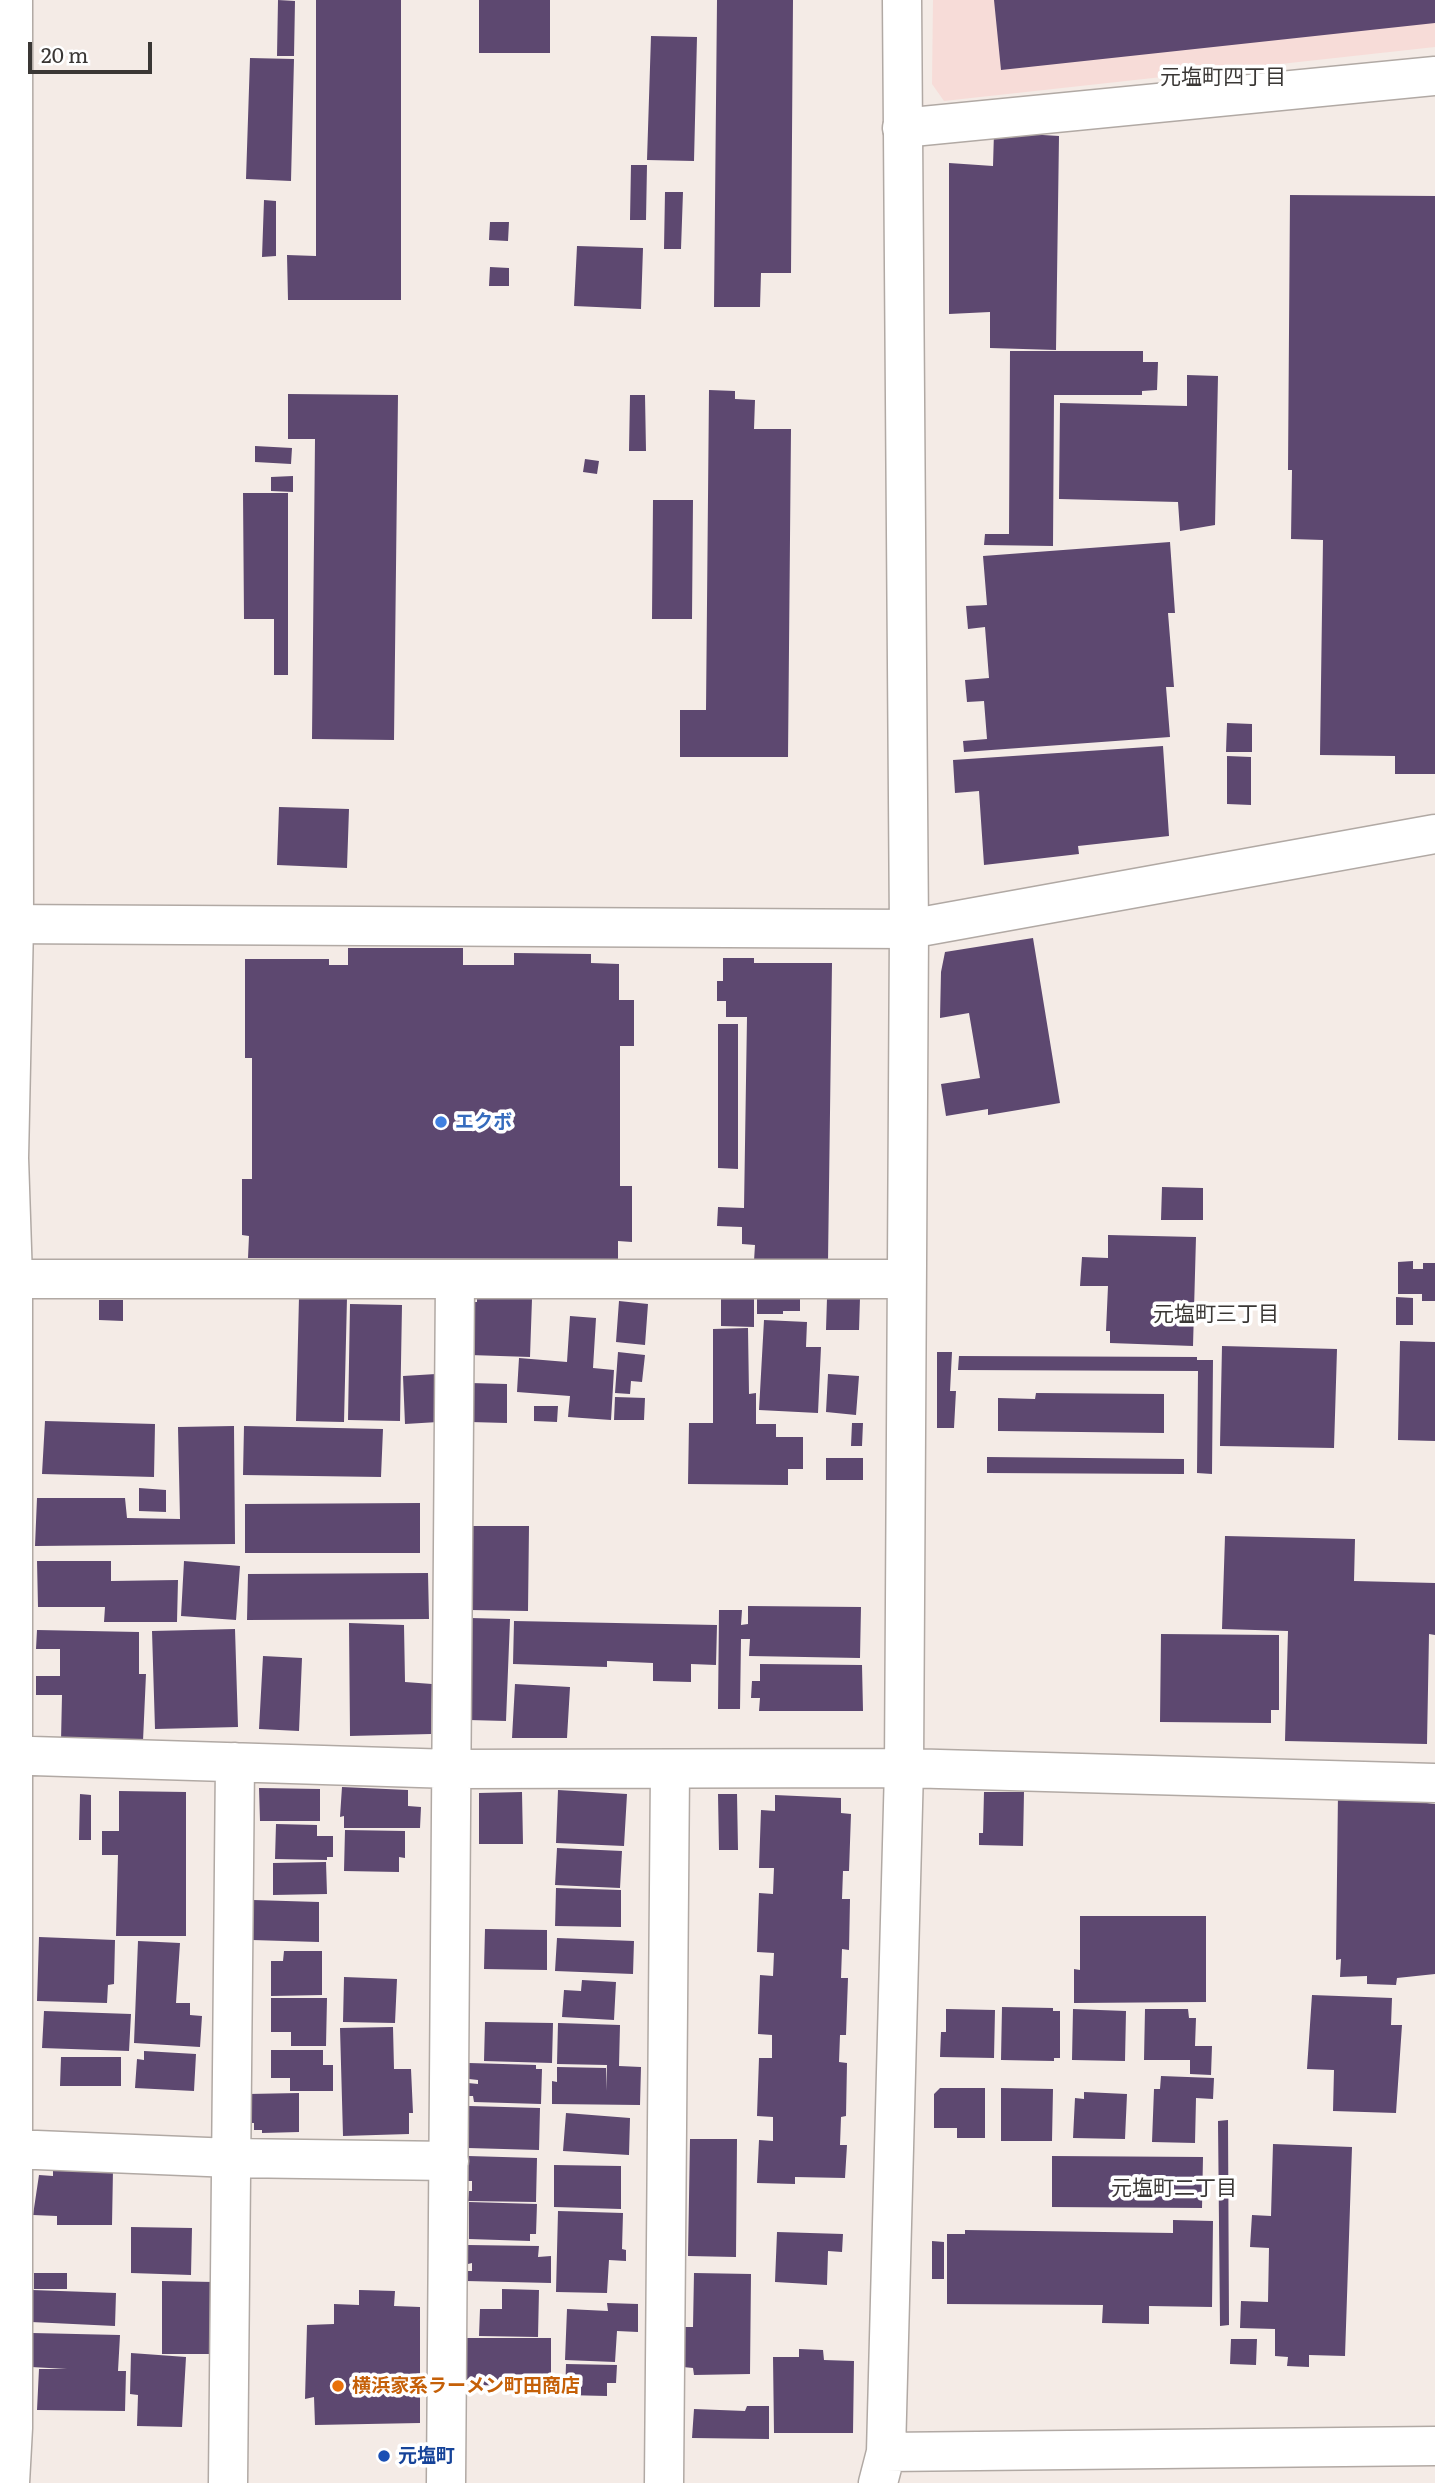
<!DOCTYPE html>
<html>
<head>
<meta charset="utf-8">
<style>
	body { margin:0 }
	#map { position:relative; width:1435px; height:2483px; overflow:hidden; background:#f4ebe6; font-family:Literata,serif }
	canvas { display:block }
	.scale { position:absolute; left:28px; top:42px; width:124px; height:32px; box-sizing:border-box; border:4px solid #3a3735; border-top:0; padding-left:9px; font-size:21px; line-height:24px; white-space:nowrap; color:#3a3735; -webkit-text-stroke:5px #fff; paint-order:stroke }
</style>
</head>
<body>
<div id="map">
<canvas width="1435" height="2483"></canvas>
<div class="scale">20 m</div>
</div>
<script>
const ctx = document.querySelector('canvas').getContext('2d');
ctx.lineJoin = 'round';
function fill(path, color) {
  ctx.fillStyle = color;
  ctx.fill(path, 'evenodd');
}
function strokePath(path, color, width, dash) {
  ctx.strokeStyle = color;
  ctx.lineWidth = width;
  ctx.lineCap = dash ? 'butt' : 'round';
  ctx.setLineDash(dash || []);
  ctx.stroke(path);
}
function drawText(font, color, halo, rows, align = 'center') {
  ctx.font = font + ' Literata,"Noto Sans JP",serif';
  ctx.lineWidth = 7;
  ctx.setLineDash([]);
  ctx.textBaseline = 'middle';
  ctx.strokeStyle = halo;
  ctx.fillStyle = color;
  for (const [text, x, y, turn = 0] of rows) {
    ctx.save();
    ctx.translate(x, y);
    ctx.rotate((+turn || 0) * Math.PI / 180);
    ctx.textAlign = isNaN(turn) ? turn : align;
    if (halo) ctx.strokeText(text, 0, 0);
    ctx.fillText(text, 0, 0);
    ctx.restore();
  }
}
fill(new Path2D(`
	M933,0H1435V47L944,101L932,84Z`), '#f7dcd8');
fill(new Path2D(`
	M278,0L295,1L294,56H277Z
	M316,0H401V300H288L287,255L316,256Z
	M479,0H550V53H479Z
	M717,0H793L791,273H761L760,307H714Z
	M994,0H1435V23L1001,70Z
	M651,36L697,37L694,161L647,160Z
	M250,58L294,59L291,181L246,179Z
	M994,132L1059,136L1056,350L990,348V312L949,314V163L993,166Z
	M631,165H647L646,220H630Z
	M665,192H683L681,249H664Z
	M1290,195L1435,196V774H1395V756L1320,755L1323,540L1291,539L1292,470H1288Z
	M264,200L276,201V256L262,257Z
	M490,222H509L508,241L489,240Z
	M577,246L643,248L641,309L574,306Z
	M490,267L509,268V286H489Z
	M1010,351H1143V362H1158L1157,390L1142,391V395H1054L1053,546L984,545L985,534H1009Z
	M1187,375L1218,376L1215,525L1180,531L1178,502L1059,499L1060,403L1187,406Z
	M709,390L735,391V399L755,400L754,429H791L788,757H680V710H706Z
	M288,394L398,395L394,740L312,739L315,439H288Z
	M630,395H645L646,451H629Z
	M255,446L292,448L291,464L255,462Z
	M585,459L599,461L597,474L583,472Z
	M293,476V492L271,491V477Z
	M243,493H288V675H274V619H244Z
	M653,500H693L692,619H652Z
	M1170,542L1175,613H1168L1174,687H1166L1170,737L964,752L963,741L987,739L984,701L967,702L965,680L989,678L985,627L968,629L966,606L987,605L983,556Z
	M1227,723L1252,724V752H1226Z
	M1163,746L1169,836L1078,846L1079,854L984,865L979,791L955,793L953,760Z
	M1227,756L1251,757V805L1227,804Z
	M279,807L349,809L347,868L277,865Z
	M1033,938L1060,1103L988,1115V1109L946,1116L941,1084L980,1078L969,1013L940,1018L941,972L945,952Z
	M348,948H463V965H514V953L591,954V963L619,964V1000H634V1046H620V1186H632V1242L618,1241V1259L248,1258L249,1236L242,1235V1179H252V1058H245V959H329V965H348Z
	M723,958H754V963H832L828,1262L754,1261L755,1245L742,1244V1227L717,1226L718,1207L744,1208L747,1017H726V1001H717V981H723Z
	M718,1024H738V1169L718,1168Z
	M1162,1187L1203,1188V1220H1161Z
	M1108,1235L1196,1237L1193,1346L1110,1343V1331H1106L1108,1286H1080L1082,1257L1108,1258Z
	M1413,1261V1269H1423V1263H1435V1301H1422V1294H1398V1262Z
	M299,1297L347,1298L344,1422L296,1421Z
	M800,1297V1311H783V1314H757V1298Z
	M1396,1297L1413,1298V1325H1396Z
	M477,1298L532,1299L530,1357L470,1355L472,1302H477Z
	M721,1298H754V1327L721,1326Z
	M827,1298H860L859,1330H826Z
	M99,1300H123V1321L99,1320Z
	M619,1301L648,1304L645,1345L616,1342Z
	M350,1304L402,1305L400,1421L348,1420Z
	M570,1316L596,1318L593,1368L614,1370L611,1420L568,1417L570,1396L517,1392L519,1358L567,1362Z
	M764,1320L807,1322L806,1347H821L818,1413L759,1410Z
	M748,1328L749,1394L756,1393V1424H776V1437H803V1469H788V1485L688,1484L689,1423H713V1329Z
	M1400,1341L1435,1342V1441L1398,1440Z
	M1222,1346L1337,1349L1334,1448L1220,1446Z
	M618,1352L645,1355L642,1382L631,1381L630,1394L615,1393Z
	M937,1352H952L950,1391H956L954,1428H937Z
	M959,1356L1197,1357V1360H1213L1212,1474L1197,1473L1198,1371L958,1370Z
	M436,1374L438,1422L405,1424L403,1376Z
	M828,1374L859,1376L856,1415L826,1412Z
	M470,1383L507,1384V1423L470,1422Z
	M1036,1393L1164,1394V1433L998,1431V1398L1035,1399Z
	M615,1397L645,1398L644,1420H614Z
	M534,1406H558L557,1422L534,1421Z
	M45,1421L155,1424L154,1477L42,1474Z
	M852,1423H863L862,1446H851Z
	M234,1426L235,1544L35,1546L37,1498H125L127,1518L180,1519L178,1427Z
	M244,1426L383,1429L381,1477L243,1475Z
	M987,1457L1184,1459V1474L987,1473Z
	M826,1458H863V1480H826Z
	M139,1488L166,1490V1512L139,1511Z
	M420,1503V1553H245V1504Z
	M471,1526H529L528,1611L470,1610Z
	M1225,1536L1355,1539L1354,1581L1435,1583V1635L1429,1634L1427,1744L1285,1741L1288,1631L1222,1629Z
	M37,1561H111V1581L178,1580L177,1622H104L105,1607H38Z
	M184,1561L240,1566L236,1620L181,1616Z
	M428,1573L429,1619L247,1620L248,1574Z
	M748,1606L861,1607L860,1658L749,1656L750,1639H741L740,1709H718L719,1610H742L741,1625L748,1624Z
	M470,1618L510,1619L506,1721L469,1720Z
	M514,1621L717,1625L716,1665L691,1664V1682L653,1681V1663L607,1661V1667L513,1664Z
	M349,1623L404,1625L405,1682L432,1684L431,1734L350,1736Z
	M235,1629L238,1727L155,1729L152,1631Z
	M37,1630L139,1632V1674H146L143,1741H61L62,1695H36V1676H60V1649H36Z
	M1161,1634L1279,1635V1710H1271V1723L1160,1722Z
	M263,1656L302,1658L299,1731L259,1729Z
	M760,1664L862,1665L863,1711H759L760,1698H751L752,1681H760Z
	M515,1684L570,1687L567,1738H512Z
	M342,1787L408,1790V1806L421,1807L420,1828H344V1816L340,1817Z
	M259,1788L320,1789V1821H260Z
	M558,1790L627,1794L624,1846L556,1843Z
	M119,1791L186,1792V1936H116L118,1855H102V1831H119Z
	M522,1792L523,1844H479V1793Z
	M984,1792H1024L1023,1846L979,1845V1833H983Z
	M1338,1792L1435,1804V1974L1397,1978L1396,1985L1367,1984V1976L1340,1977L1341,1959L1336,1960Z
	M80,1794L91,1795V1840H79Z
	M718,1794H737L738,1850H719Z
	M775,1795L841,1798V1813L851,1814L849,1871H843L842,1899H850L849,1950L842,1949L841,1978H848L846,2035H840L839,2062L847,2063L846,2116L841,2117L840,2145H847L845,2178L795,2177V2184L757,2183L759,2140L773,2141V2117L757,2116L759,2058H772V2035L758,2034L760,1975L773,1976L774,1953L757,1952L759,1893L773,1894L774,1868H759L761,1810L775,1811Z
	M276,1824L317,1825V1836H333V1857H327V1860L275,1859Z
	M345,1830L405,1831V1858L399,1857V1872L344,1871Z
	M557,1848L622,1851L620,1888L555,1885Z
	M326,1862L327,1894L273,1895V1863Z
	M556,1888L621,1890V1927L555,1926Z
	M253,1900L319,1902V1942L252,1940Z
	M1080,1916H1206V2002L1074,2003V1969L1080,1970Z
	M485,1929L547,1930V1970L484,1969Z
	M39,1937L115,1940L114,1984L108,1985L107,2003L37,2001Z
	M557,1938L634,1941L633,1974L555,1971Z
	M138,1941L180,1943L176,2003H190V2015L202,2016L200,2047L134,2043Z
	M284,1951H322V1995L271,1996V1961H283Z
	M344,1977L397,1979L395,2023L343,2022Z
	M582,1980L616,1982L614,2020L562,2017L564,1990L581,1991Z
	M1312,1995L1392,1998L1391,2025H1402L1396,2113L1333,2111L1334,2070L1307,2069Z
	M271,1998H327L326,2046H291V2032H271Z
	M1002,2007L1053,2008V2011H1060V2058H1054V2061L1001,2060Z
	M946,2009L995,2010L994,2058L940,2057L941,2032H946Z
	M1073,2009L1126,2011L1125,2061L1072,2060Z
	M1145,2009H1188L1189,2018H1196L1195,2046H1212L1211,2075L1190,2074V2060H1144Z
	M44,2011L131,2014L129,2051L42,2048Z
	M485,2022L553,2023L552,2063L484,2061Z
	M558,2023L620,2025L619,2066L641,2067L640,2105L552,2104V2081L557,2082V2067L606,2068V2091L607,2065L557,2064Z
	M393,2027L394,2069H411L413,2113H409V2134L343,2136L340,2028Z
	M271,2050H323V2065H333V2091H290V2078H271Z
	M144,2051L196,2054L194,2091L135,2088L137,2059L144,2060Z
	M61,2057H121V2086H60Z
	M469,2063L536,2065V2069H542L541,2104L474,2102L473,2096H469L468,2083L478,2084V2080L469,2079Z
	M1161,2076L1214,2078L1213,2099L1196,2098L1195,2143L1152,2142L1154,2089H1160Z
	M940,2088H985V2138H957V2128H934V2094Z
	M1001,2088L1053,2089L1052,2141H1001Z
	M1084,2092L1127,2094L1125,2139L1073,2138L1075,2098L1084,2099Z
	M299,2093V2132L262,2133V2130H254V2123H248V2094Z
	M469,2106L540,2108L539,2150L468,2148Z
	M566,2113L630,2118L629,2155L563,2151Z
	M1228,2120L1229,2325L1220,2326L1218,2121Z
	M690,2139H737L736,2257L688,2256Z
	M1273,2144L1352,2147L1345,2356L1309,2355V2367L1287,2366L1288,2357L1275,2356V2329L1240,2328L1241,2301L1268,2302L1269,2248L1250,2247L1252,2215L1271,2216Z
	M468,2156L537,2158L536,2202L468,2201L469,2191H472V2181H467Z
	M1052,2156L1203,2157L1202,2208L1052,2207Z
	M554,2165L621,2166V2209L554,2207Z
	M53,2169H113L112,2225H57V2216L33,2215L39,2175L53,2176Z
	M469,2202L537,2204L536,2234H530V2241L469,2239Z
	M558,2211L623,2213L622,2249L626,2250V2261L609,2260L607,2293L556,2292Z
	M1173,2220L1213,2221L1212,2307L1149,2306V2324L1102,2323L1103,2305L947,2304V2234H965V2230L1173,2233Z
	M131,2227L192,2228L191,2275L131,2273Z
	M777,2232L843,2234L842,2252L828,2251L827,2285L775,2282Z
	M932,2241L944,2242V2279H932Z
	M468,2245L539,2246L538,2257L551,2256V2283L466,2281V2271H472V2263L468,2264Z
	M34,2273H67V2289H34Z
	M694,2273L751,2274L750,2374L694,2375L693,2368L683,2367V2327H693Z
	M162,2281L214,2282L213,2354H162Z
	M502,2289L539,2290L538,2337L479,2336L480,2309H502Z
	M32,2290L116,2293L115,2326L31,2322Z
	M359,2290L395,2291L394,2306L420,2307V2423L315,2425L314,2397L305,2399L307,2325L334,2324V2304L359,2305Z
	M607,2303L638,2304V2332L617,2331L615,2362L565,2360L567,2309L608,2311Z
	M32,2333L120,2335L118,2371H126L125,2411L37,2410L39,2369H67L31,2367Z
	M466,2338H551V2386L466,2385Z
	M1231,2339H1257L1256,2365L1230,2364Z
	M799,2349L823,2350L824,2360L854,2361L853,2433H774L773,2357H799Z
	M131,2353L186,2357L182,2427L137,2426L138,2395L130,2394Z
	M566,2364L617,2365L616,2383H607V2396L565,2395Z
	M747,2406H769V2439L692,2438L694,2409L745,2411Z`), '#5d4870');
const street = new Path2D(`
	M902,128L1435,76
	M13,1279H906
	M0,1755L452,1769L904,1768L1435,1783
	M12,2149L232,2158L449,2161
	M886,2452L1435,2446
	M10,2483L13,2428V1279L9,1158L14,924L13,0
	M228,2483L235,1762
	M446,2483L455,1280
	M664,2483L670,1770
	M878,2483L886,2452L904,1768L909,929L1435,834`);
const secondary = new Path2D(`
	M0,924L909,929L902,0`);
strokePath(street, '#b1a9a4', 41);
strokePath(secondary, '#b1a9a4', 41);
strokePath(street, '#fff', 38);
strokePath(secondary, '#fff', 38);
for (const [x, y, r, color] of [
	[441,1122,7,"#3f7fe0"],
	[338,2386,7,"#e8710a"],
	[384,2456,7,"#1a4fb4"]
]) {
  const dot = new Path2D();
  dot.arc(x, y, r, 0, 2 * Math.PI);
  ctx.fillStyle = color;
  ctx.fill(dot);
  strokePath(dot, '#fff', 2.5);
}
drawText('bold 19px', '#366cbe', '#fff', [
	["エクボ",455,1122]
], 'left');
drawText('bold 19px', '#c56008', '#fff', [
	["横浜家系ラーメン町田商店",352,2386]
], 'left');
drawText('bold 19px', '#164399', '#fff', [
	["元塩町",398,2456]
], 'left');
drawText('21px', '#3a3735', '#fff', [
	["元塩町四丁目",1223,78],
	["元塩町三丁目",1216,1315],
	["元塩町二丁目",1174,2189]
]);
</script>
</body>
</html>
